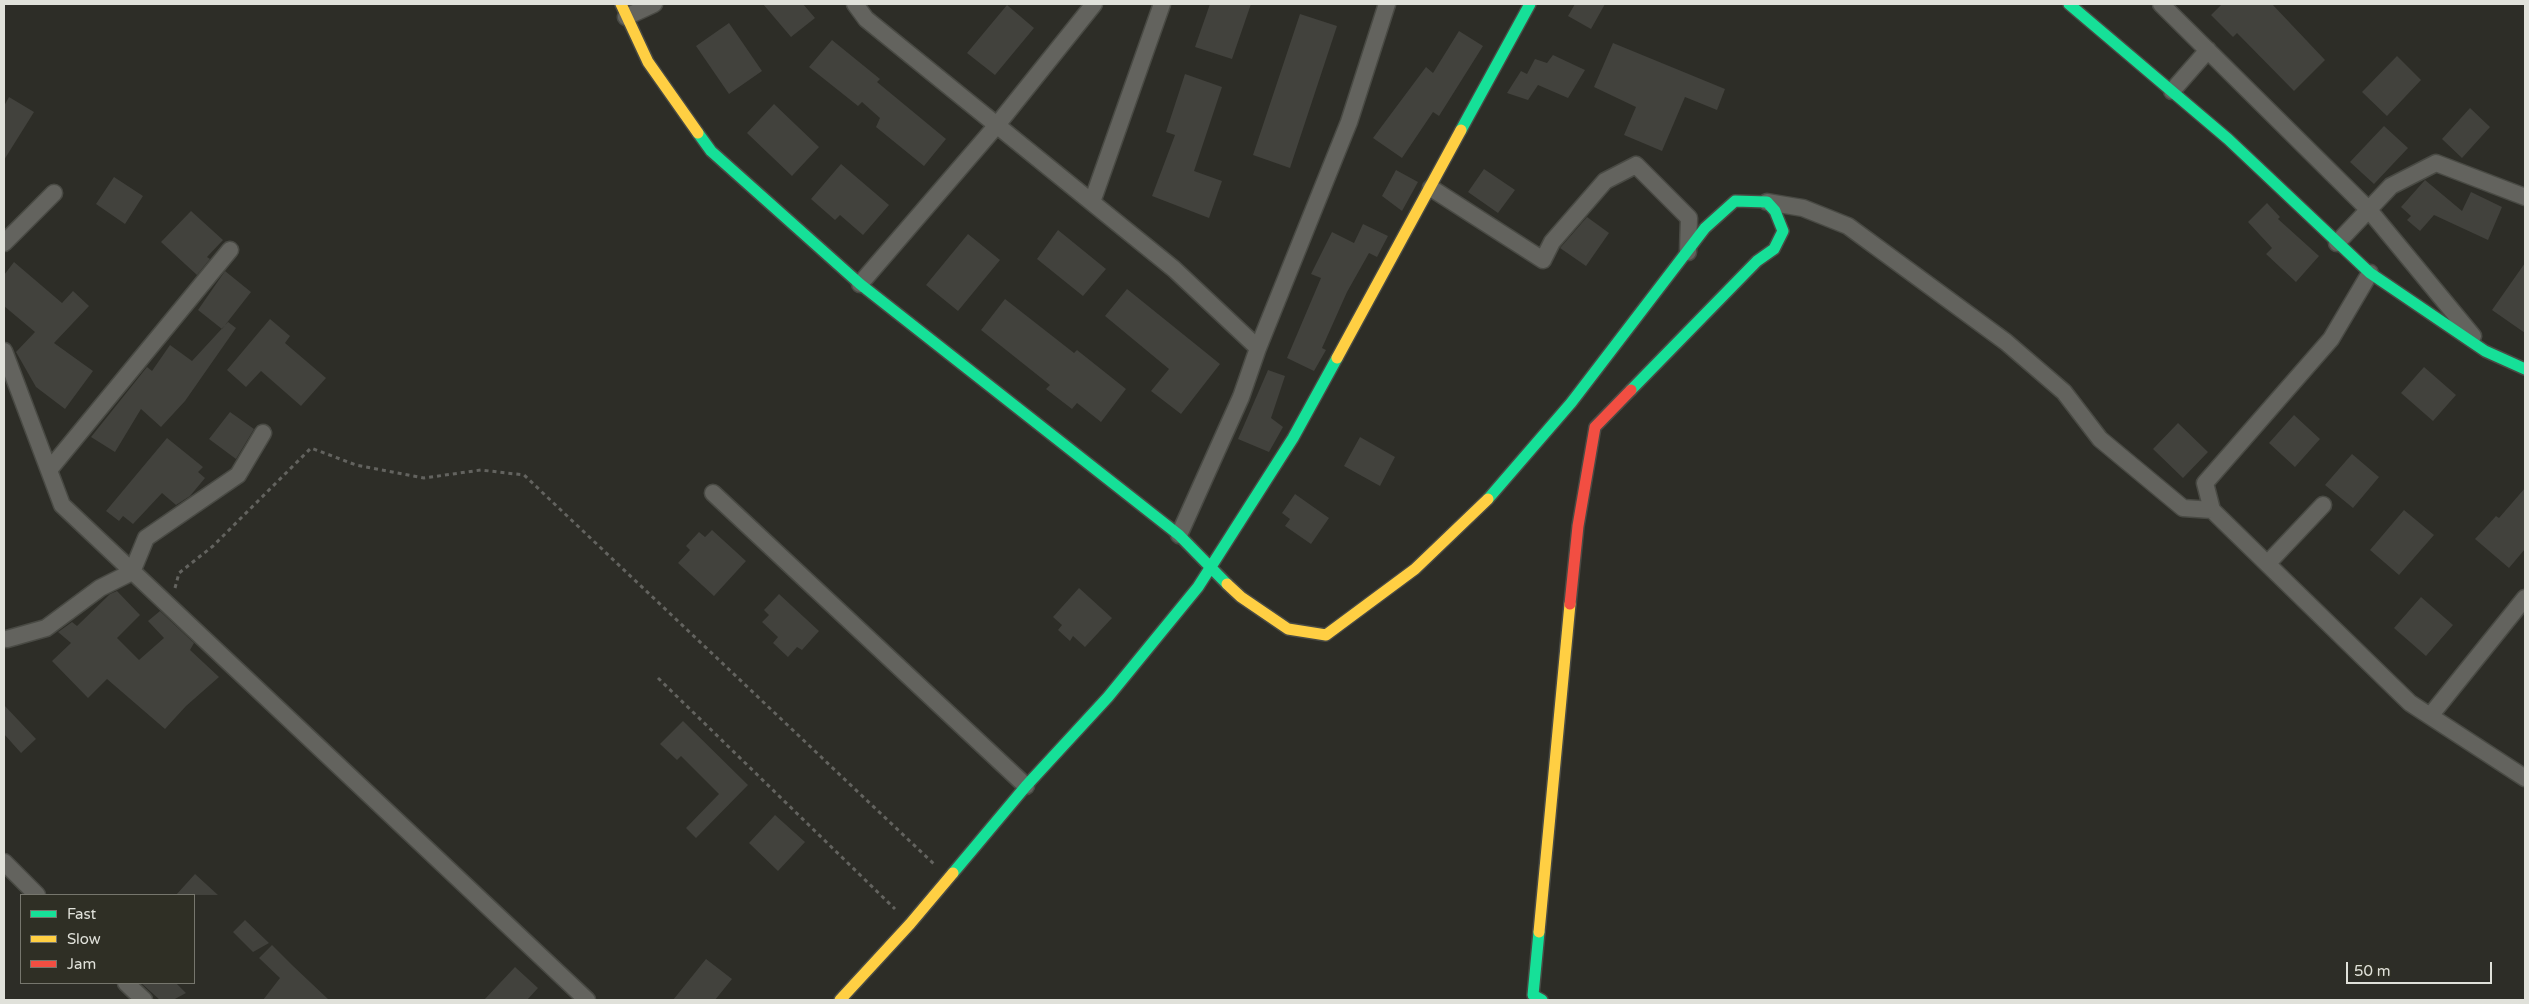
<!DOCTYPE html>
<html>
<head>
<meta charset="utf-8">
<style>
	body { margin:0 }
	#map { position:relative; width:2529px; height:1004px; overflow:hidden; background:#2d2d27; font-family:"Varela Round",sans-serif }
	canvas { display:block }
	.frame { position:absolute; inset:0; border:5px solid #e0e1da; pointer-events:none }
	.legend { position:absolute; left:20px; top:894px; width:175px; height:90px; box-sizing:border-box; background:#2f2f25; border:1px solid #76766d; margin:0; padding:6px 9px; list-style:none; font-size:15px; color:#e0e1da }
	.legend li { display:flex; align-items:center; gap:10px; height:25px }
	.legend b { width:25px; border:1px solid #76766d }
	.scale { position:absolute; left:2346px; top:962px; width:146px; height:22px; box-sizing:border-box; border:2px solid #e0e1da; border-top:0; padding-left:6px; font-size:15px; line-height:18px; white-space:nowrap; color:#e0e1da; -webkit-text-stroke:4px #2f2f25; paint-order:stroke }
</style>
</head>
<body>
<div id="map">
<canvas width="2529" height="1004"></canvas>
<div class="frame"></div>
<ul class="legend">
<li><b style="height:6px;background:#16e098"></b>Fast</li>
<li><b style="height:6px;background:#ffcf43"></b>Slow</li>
<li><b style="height:6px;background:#f24e42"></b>Jam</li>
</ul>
<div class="scale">50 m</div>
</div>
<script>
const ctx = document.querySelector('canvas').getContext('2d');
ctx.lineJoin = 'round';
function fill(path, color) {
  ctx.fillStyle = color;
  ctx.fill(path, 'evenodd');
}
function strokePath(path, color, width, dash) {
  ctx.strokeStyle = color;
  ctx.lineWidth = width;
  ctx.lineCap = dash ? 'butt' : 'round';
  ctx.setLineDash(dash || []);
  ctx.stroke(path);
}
fill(new Path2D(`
	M763,4H803L815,18L791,37Z
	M1210,4H1251L1232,59L1195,47Z
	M1575,4H1605L1591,29L1568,16Z
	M2222,4H2272L2325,60L2294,91L2237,33L2233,37L2211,15Z
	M1007,5L1034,28L995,75L967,53Z
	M1300,14L1337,26L1290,168L1253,155Z
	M729,23L762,71L729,94L696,46Z
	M1459,31L1483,46L1439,116L1433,112L1402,158L1373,138L1426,67L1433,73Z
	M832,40L880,79L877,82L946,139L924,166L876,127L880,118L862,102L858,106L809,67Z
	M1613,43L1725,89L1717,110L1685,97L1662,151L1624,135L1636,107L1594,87Z
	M1553,55L1585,70L1568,98L1538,85L1528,100L1507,93L1521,71L1527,74L1535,59L1547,63Z
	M2397,56L2421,80L2387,116L2362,92Z
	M1185,74L1222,87L1194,171L1222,181L1209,218L1152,196L1175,135L1166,132Z
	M9,97L34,112L4,160V106Z
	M774,104L819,147L792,176L747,133Z
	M2470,108L2490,127L2462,158L2442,139Z
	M2384,126L2408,148L2374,184L2350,162Z
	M841,164L889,205L863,235L840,215L835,220L811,199Z
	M1484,169L1515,190L1498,213L1468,192Z
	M1396,170L1418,182L1402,211L1382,196Z
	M114,177L143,196L125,224L96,204Z
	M2425,180L2462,211L2471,192L2502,207L2488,240L2434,215L2420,231L2407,220L2411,216L2401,207Z
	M2267,203L2280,217L2278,219L2319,256L2296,282L2266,254L2272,248L2248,222Z
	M191,211L223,240L207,257L210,259L197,275L161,242Z
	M1587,217L1609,233L1586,266L1560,248Z
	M1363,224L1388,236L1377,257L1369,253L1347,292L1322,348L1326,350L1314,371L1287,358L1321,278L1311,274L1332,232L1354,243Z
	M1058,230L1106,269L1083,296L1037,259Z
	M968,234L1000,260L958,311L926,285Z
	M14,262L62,303L73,291L89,306L54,343L93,371L65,409L36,387L16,352L35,332L4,306V275Z
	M2525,263V333L2492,310Z
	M225,271L251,292L222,329L198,310Z
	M1127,289L1220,364L1181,414L1151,391L1169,369L1105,316Z
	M1005,299L1074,353L1077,350L1126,389L1101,422L1077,403L1072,409L1046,389L1050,385L981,330Z
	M270,319L290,336L285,343L326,378L301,406L261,371L246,387L227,370Z
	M228,322L236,328L185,401L161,427L141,409L115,452L91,437L147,367L152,371L170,345L192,361Z
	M2424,367L2456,395L2433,421L2401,393Z
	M1268,370L1285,376L1271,418L1283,427L1269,452L1238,439Z
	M230,412L254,429L236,459L209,439Z
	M2294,415L2320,439L2295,467L2269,443Z
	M2178,423L2208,452L2183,478L2153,449Z
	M1360,437L1395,457L1380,486L1344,466Z
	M167,438L203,467L198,472L205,478L190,496L176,505L162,493L133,524L123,516L119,521L106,511Z
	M2352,454L2379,477L2353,508L2325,485Z
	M2525,488V549L2509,568L2475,539L2496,516L2499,518Z
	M1295,494L1329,518L1311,544L1285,526L1290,519L1282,513Z
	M2404,510L2434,535L2399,575L2370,550Z
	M712,530L746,561L714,596L678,563L690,550L686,546L699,532L705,537Z
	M1079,588L1112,618L1085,647L1073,636L1070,641L1058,630L1062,625L1053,617Z
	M117,591L140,615L117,638L139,660L164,638L148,621L160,611L194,643L190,650L219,677L186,706L165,729L107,679L88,698L52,661L71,643L58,632L61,630L72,622L77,626L110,594Z
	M779,594L819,631L802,650L797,647L788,657L773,643L778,637L762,622L769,615L764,610Z
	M2421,597L2453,625L2426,656L2394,628Z
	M4,705L36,739L21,753L4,734Z
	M683,721L748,785L696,838L686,828L719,794L681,756L677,760L660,744Z
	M775,815L805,842L778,871L749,843Z
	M195,874L218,895H176Z
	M245,920L269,943L253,952L233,932Z
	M272,945L292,965L329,1000H263L280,978L259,958Z
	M706,959L732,979L715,1000H673Z
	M515,967L538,988L527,1000H484Z
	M141,983H176L186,993L173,1000H160Z`), '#42423d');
const street = new Path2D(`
	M855,4L866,19L1174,269L1258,348
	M2161,4L2369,210L2473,336
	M626,17L654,4
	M2172,91L2208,50
	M1431,188L1543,260L1552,242L1605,181L1636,165L1689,218L1688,252
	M1092,202L1162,4
	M1767,202L1803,208L1848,226L2006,342L2064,392L2100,439L2183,508L2212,510
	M4,243L54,193
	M2337,243L2391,186L2436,163L2525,197
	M2370,273L2331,339L2205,483L2212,510L2410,703L2525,778
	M860,284L997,125L1094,4
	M4,351L62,505L587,1000
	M49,470L230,250
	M713,493L1026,786
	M1179,535L1241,397L1258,348L1349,122L1387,4
	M2268,563L2323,505
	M7,639L46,628L100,588L132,572L146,538L238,475L263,433
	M2430,716L2525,598
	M4,862L37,895
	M126,983L144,1000`);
const fast = new Path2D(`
	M2069,4L2228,139L2370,273L2485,351L2525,369
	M1461,130L1530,4
	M698,133L711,151L860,284L1179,535L1227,584
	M1488,499L1571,403L1705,228L1735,201L1767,202L1775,211L1783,231L1774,249L1757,261L1631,390
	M953,873L1026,786L1108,697L1198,587L1293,438L1337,358
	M1539,932L1533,995L1542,1000`);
const slow = new Path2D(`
	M621,4L648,62L698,133
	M1337,358L1461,130
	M1227,584L1241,597L1288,629L1326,635L1415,569L1488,499
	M1539,932L1570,604
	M840,1000L910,924L953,873`);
const jam = new Path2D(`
	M1570,604L1578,526L1595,427L1631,390`);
strokePath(street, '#494a44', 19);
strokePath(fast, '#494a44', 14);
strokePath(slow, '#494a44', 14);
strokePath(jam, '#494a44', 14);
strokePath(new Path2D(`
	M175,588L179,573L213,546L311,448L356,465L424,478L481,470L524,475L935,865
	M658,678L895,909`), '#63635f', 3, [4, 4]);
strokePath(street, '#63635e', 16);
strokePath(fast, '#16e098', 11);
strokePath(slow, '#ffcf43', 11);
strokePath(jam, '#f24e42', 11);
</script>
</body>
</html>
